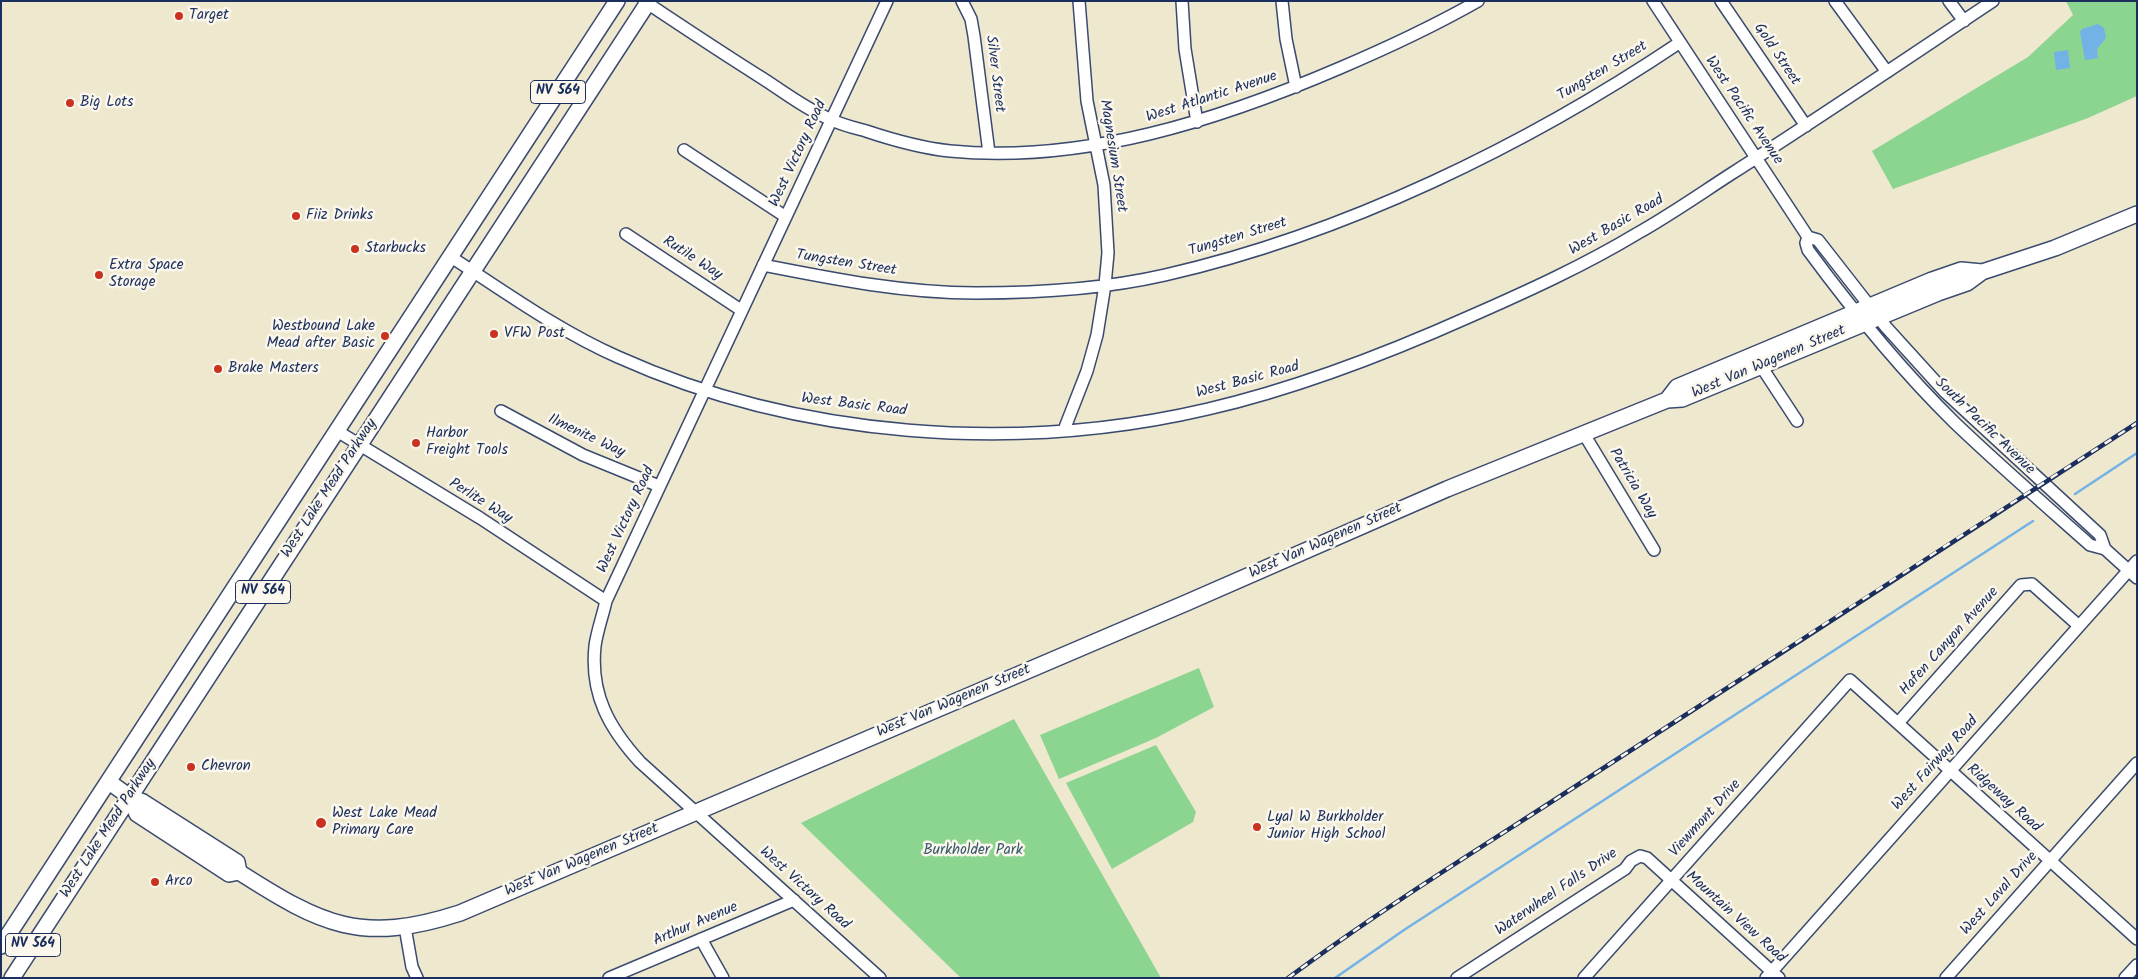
<!DOCTYPE html>
<html>
<head>
<meta charset="utf-8">
<style>
	body { margin:0 }
	#map { position:relative; width:2138px; height:979px; overflow:hidden; background:#eee8ce; font-family:Kalam,sans-serif }
	canvas { display:block }
	.frame { position:absolute; inset:0; border:2px solid #1b2f5e; pointer-events:none }
</style>
</head>
<body>
<div id="map">
<canvas width="2138" height="979"></canvas>
<div class="frame"></div>
</div>
<script>
const ctx = document.querySelector('canvas').getContext('2d');
ctx.lineJoin = 'round';
function fill(path, color) {
  ctx.fillStyle = color;
  ctx.fill(path, 'evenodd');
}
function strokePath(path, color, width, dash) {
  ctx.strokeStyle = color;
  ctx.lineWidth = width;
  ctx.lineCap = dash ? 'butt' : 'round';
  ctx.setLineDash(dash || []);
  ctx.stroke(path);
}
function drawText(font, color, halo, rows, align = 'center') {
  ctx.font = font + ' Kalam,sans-serif';
  ctx.lineWidth = 5;
  ctx.setLineDash([]);
  ctx.textBaseline = 'middle';
  ctx.strokeStyle = halo;
  ctx.fillStyle = color;
  for (const [text, x, y, turn = 0] of rows) {
    ctx.save();
    ctx.translate(x, y);
    ctx.rotate((+turn || 0) * Math.PI / 180);
    ctx.textAlign = isNaN(turn) ? turn : align;
    if (halo) ctx.strokeText(text, 0, 0);
    ctx.fillText(text, 0, 0);
    ctx.restore();
  }
}
fill(new Path2D(`
	M2066,1H2137V96L2088,118L1893,189L1872,151L2028,57L2073,15Z
	M1199,668L1214,707L1156,738L1059,779L1040,735Z
	M1014,719L1161,978H961L801,823Z
	M1156,745L1196,812L1193,822L1112,869L1066,783Z`), '#8cd591');
fill(new Path2D(`
	M2098,24L2104,28L2106,38L2097,49L2098,58L2085,60L2080,32L2082,29Z
	M2068,50L2070,68L2056,70L2054,52Z`), '#73b2e6');
strokePath(new Path2D(`
	M2075,494L2137,453
	M1335,978L1404,930L2033,521`), '#73b2e6', 2.5);
const minor = new Path2D(`
	M644,1C683,27 722,53 762,78C784,92 807,110 832,120C842,125 855,128 866,131C893,140 921,148 950,151C1083,164 1219,120 1340,68C1387,48 1434,26 1478,1
	M962,1L971,19L974,36L989,153
	M1182,1L1185,49L1197,122
	M1282,1L1286,39L1296,87
	M1653,1L1808,237L1818,240L1886,327L1945,392L2100,535L2105,549L2137,578
	M1721,1L1806,126
	M1835,1L1887,72
	M1949,1L1964,21
	M684,150L786,217
	M626,234L741,310
	M1808,237L1806,243L1808,250C1853,311 1901,370 1955,423C1999,465 2045,505 2090,545L2105,549
	M451,257C505,292 559,331 618,357C798,438 1016,454 1208,409C1299,388 1386,354 1471,316C1528,291 1585,265 1638,233C1670,215 1700,194 1731,174C1819,118 1906,59 1993,1
	M763,265C834,279 904,293 976,293C1039,293 1104,289 1165,275C1345,234 1527,145 1679,43
	M1757,360L1797,421
	M501,411L583,455L659,486
	M1064,430L1087,371L1097,335L1105,285L1108,253L1104,185L1087,101L1079,1
	M337,431L480,518L606,601
	M1584,434L1654,550
	M1898,723L2021,585L2032,584L2079,626
	M405,927L412,967L417,978
	M701,939L723,978
	M609,978L794,900
	M880,978L640,762C609,728 590,694 595,646C597,631 603,615 606,601L887,1
	M1457,978L1625,869L1631,861L1640,856L1647,858L1779,978
	M1584,978L1850,680L2137,939
	M1766,978L2137,561
	M1946,978L2137,763
	M2125,978L2137,965`);
const major = new Path2D(`
	M1667,400L1677,387L1932,280L1961,270L1982,272
	M109,782L130,797L143,802L237,862L239,872C322,925 361,945 460,913L1186,603L1447,489L1667,400L1682,399L1938,293L1967,283L1982,272L2055,248L2137,214
	M130,797L137,814L229,874L239,872
	M1,946L617,1
	M12,978L649,1`);
strokePath(minor, '#3b4b6f', 14);
strokePath(major, '#3b4b6f', 18);
strokePath(minor, '#fff', 11);
strokePath(major, '#fff', 15);
const rail = new Path2D(`
	M1288,978C1389,903 1497,838 1602,769C1780,653 1958,537 2137,423`);
strokePath(rail, '#1b2f5e', 4.5);
strokePath(rail, '#fbf7ec', 2.5, [8]);
for (const [x, y, r, color] of [
	[179,16,5,"#c8321e"],
	[70,103,5,"#c8321e"],
	[296,216,5,"#c8321e"],
	[355,249,5,"#c8321e"],
	[99,275,5,"#c8321e"],
	[494,334,5,"#c8321e"],
	[385,336,5,"#c8321e"],
	[218,369,5,"#c8321e"],
	[416,443,5,"#c8321e"],
	[191,767,5,"#c8321e"],
	[321,823,6,"#c8321e"],
	[1257,827,5,"#c8321e"],
	[155,882,5,"#c8321e"]
]) {
  const dot = new Path2D();
  dot.arc(x, y, r, 0, 2 * Math.PI);
  ctx.fillStyle = color;
  ctx.fill(dot);
  strokePath(dot, '#fbf7ec', 2);
}
for (const [x, y, w] of [
	[558,92,55],
	[263,592,55],
	[33,945,55]
]) {
  const box = new Path2D();
  box.roundRect(x - w / 2, y - 11.5, w, 23, 4);
  ctx.fillStyle = '#fbf7ec';
  ctx.fill(box);
  strokePath(box, '#1b2f5e', 1);
}
drawText('bold 14px', '#1b2f5e', null, [
	["NV 564",558,92],
	["NV 564",263,592],
	["NV 564",33,945]
]);
drawText('15px', '#1b2f5e', '#fbf7ec', [
	["Target",189,16],
	["Big Lots",80,103],
	["Fiiz Drinks",306,216],
	["Starbucks",365,249],
	["Extra Space",109,266],
	["Storage",109,283],
	["Westbound Lake",375,327,"right"],
	["Mead after Basic",375,344,"right"],
	["VFW Post",504,334],
	["Brake Masters",228,369],
	["Harbor",426,434],
	["Freight Tools",426,451],
	["Chevron",201,767],
	["West Lake Mead",332,814],
	["Primary Care",332,831],
	["Lyal W Burkholder",1267,818],
	["Junior High School",1267,835],
	["Arco",165,882]
], 'left');
drawText('15px', '#1b2f5e', '#fbf7ec', [
	["Gold Street",1776,55,56],
	["Tungsten Street",1603,72,-31],
	["Silver Street",994,74,83],
	["West Atlantic Avenue",1212,98,-18],
	["West Pacific Avenue",1743,111,56],
	["West Victory Road",799,154,-65],
	["Magnesium Street",1112,156,81],
	["West Basic Road",1617,226,-30],
	["Tungsten Street",1238,238,-17],
	["Rutile Way",692,259,33],
	["Tungsten Street",846,264,9],
	["West Van Wagenen Street",1769,363,-23],
	["West Basic Road",1248,381,-15],
	["West Basic Road",854,406,7],
	["South Pacific Avenue",1984,427,44],
	["Ilmenite Way",586,437,25],
	["Patricia Way",1632,484,59],
	["West Lake Mead Parkway",330,489,-57],
	["Perlite Way",480,502,32],
	["West Victory Road",627,520,-65],
	["West Van Wagenen Street",1326,542,-24],
	["Hafen Canyon Avenue",1950,642,-48],
	["West Van Wagenen Street",954,702,-23],
	["West Fairway Road",1936,764,-48],
	["Ridgeway Road",2003,799,42],
	["Viewmont Drive",1706,819,-48],
	["West Lake Mead Parkway",109,829,-57],
	["West Van Wagenen Street",582,861,-23],
	["West Victory Road",804,889,42],
	["Waterwheel Falls Drive",1557,893,-34],
	["West Laval Drive",2000,894,-48],
	["Mountain View Road",1735,918,42],
	["Arthur Avenue",696,925,-23]
]);
drawText('15px', '#37586b', '#fbf7ec', [
	["Burkholder Park",973,851]
]);
</script>
</body>
</html>
